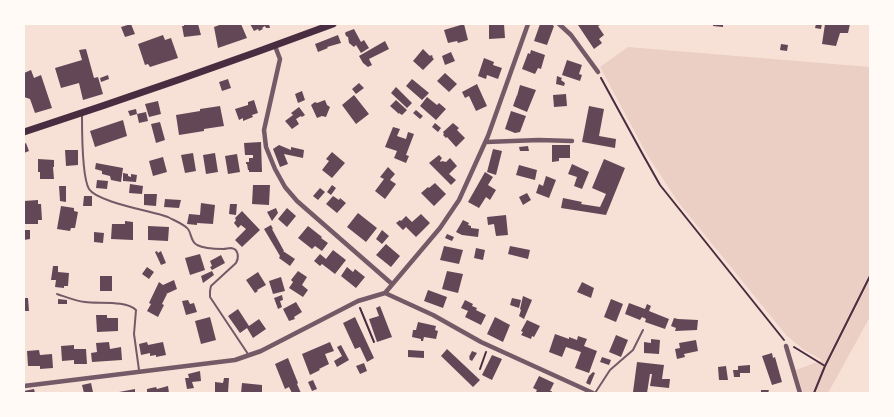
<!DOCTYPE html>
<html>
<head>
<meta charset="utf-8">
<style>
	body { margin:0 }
	#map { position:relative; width:894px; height:417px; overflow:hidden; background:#f7e1d7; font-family:Manrope,sans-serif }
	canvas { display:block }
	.frame { position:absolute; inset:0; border:25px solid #fffaf5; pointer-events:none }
</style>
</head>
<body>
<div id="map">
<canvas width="894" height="417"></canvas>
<div class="frame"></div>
</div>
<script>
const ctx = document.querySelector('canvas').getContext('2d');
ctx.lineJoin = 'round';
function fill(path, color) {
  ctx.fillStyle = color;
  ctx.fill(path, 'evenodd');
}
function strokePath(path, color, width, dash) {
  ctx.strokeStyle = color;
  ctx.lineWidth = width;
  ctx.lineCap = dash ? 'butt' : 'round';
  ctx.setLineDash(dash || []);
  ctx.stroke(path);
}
fill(new Path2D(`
	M628,47L870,67V317L828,393H803L796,370L822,360L804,350L786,335L678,202L646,153L600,67Z`), '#ebcfc5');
fill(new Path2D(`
	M131,24L135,34L125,37L121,27Z
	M184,24H198L201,35L184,37L182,26H184Z
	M222,24H241L247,38L218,48L214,27Z
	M250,24H269L270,28H266L265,26L262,28L263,29L259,31L258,29L254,31Z
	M464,24L468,40L458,43L457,41L448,43L444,30Z
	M499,24H504L505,38L489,39V25Z
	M540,24H551L554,26L547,45L534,41Z
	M579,24H602L598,26L604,35L599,39L602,43L594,49L578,25Z
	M713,24H723V27L713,26Z
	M816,24H822L821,29L815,28Z
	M825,24H850L848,33H840L836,46L822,44Z
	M354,29L361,42L364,40L369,48L361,53L356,45L354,47L349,43L348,37L346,36L345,33L346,32Z
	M163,35L165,40L171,38L178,58L150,67L148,64L145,65L138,44Z
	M338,35L341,43L327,47L328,48L318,52L315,44Z
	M385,41L389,49L369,59L372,65L368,67L363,63L359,56Z
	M781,44L788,45L787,51L780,50Z
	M86,49L94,78L98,77L103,94L83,100L79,83L61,88L55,68L82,60L79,50Z
	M423,49L430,56L431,55L433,56L432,57L434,59L423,70L413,61Z
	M531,50L545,55L541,69L538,68L535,74L522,69L528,53L530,54Z
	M451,52L455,61L445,65L442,56Z
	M484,58L494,62L493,65L502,68L498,79L487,75L486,79L478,76Z
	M567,60L582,65L579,74L582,75L580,81L562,75Z
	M31,70L34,78L41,75L52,108L35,113L30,99L24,97V73Z
	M445,73L457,84L449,92L437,81Z
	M108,75L109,79L101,82L100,78Z
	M557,76L562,78L561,80L565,83L564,86L556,84Z
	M228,79L231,88L222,91L219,82Z
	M412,79L429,93L422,100L406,86Z
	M359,83L364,88L356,94L352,89Z
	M477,84L487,106L476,111L469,96L465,98L462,92Z
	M520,85L536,90L527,112L513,106L517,95V96Z
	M396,87L412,103L407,108L391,93Z
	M302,91L305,100L298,103L295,94Z
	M566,94L567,106L554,107L553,95Z
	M354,95L369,114L356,124L342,105Z
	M427,97L437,105L439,103L446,109L436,120L420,106Z
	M254,100L258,113L252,115L253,117L243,121V118L239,120L235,109L248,105V102Z
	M325,100L327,105L330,107L326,117L322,116L317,118L311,105L315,102L317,103Z
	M396,100L407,110L402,115L399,113V114L390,106Z
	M158,101L161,114L149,117L145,104Z
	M220,106L224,126L204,129V131L179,135L176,115L200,111V109Z
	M589,106L604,109L599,136L616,139L615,148L582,142Z
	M299,107L305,115L302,117L301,116L296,119L299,124L292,129L285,121L293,115L291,113Z
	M136,109L137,114L130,116L128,111Z
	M416,110L423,116L420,119L413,113Z
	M511,111L526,116L520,132L515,133L505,129Z
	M146,112L148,121L139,123L137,114Z
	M123,120L127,136L95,147L90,131Z
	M160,122L165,140L156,143L151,124Z
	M435,123L441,128L438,132L432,127Z
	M453,123L459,128L457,130L465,138L456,147L447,137L446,138L443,135L444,134L443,132Z
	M393,127L400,129L397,136L406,139L408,132L414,134L406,155L409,156L406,163L394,158L397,151L385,147Z
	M261,142L262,172H249V170H248L247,164H246V162H249V158H253V155H245L244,143Z
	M26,143L29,151L24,153V144Z
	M279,145L291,150V147L304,150L303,158L284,154L288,164L280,167L273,149Z
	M552,145H570V158H559V161L552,162Z
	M528,146L529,151H520L519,147Z
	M493,149L502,151L496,175L487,172Z
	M65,150H78V165L66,166Z
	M332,152L345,163L332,178L322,170L329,161L326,159Z
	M193,153L196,171L185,173L181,155Z
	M215,153L218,172L206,174L203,155Z
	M237,154L240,172L228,174L225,156Z
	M439,155L442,158L440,161L441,162L442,161L446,162L450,158L457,166L449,174L456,180L451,185L429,163Z
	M163,157L167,172L153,176L149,161Z
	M38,159L54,160V167H53L54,179H40V172H38Z
	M604,159L625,168L606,215L561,208L563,198L582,202L581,204L600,207L606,194L592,188Z
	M96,163L123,168L121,182L111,180L110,176L102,174V171L95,169Z
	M572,164L589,172L582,189L574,186L577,177L568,174Z
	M519,165L537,170L535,180L516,175Z
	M388,167L395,174L390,180L396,184L385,199L375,191L384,179L380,177Z
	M485,172L493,177L488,185L496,190L490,200L486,197L479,208L468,202Z
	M123,173L128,174V176L131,177V174L137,175L136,182L123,181Z
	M546,176L556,180L549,198L536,193L539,184L543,186Z
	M97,180L108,181L107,189L96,188Z
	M435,183L446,194L434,206L421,193L428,187L429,188Z
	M130,184L143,186L142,194L129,193Z
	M253,185H270L269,205L252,204Z
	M332,185L336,188L331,195L327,192Z
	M59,186H66V202L60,201Z
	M320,188L325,192L318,200L313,196Z
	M527,193L531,200L523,205L519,197Z
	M144,194H157L156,206L144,205Z
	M84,196H92V206H83Z
	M333,196L339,200L340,198L346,203L337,213L326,204Z
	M165,199L181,200L179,208L164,207Z
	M38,200V204H41L42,220H38V224H25L24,201Z
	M201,203L215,205L213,224L197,223V225L187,224L189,214L200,215Z
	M230,204H237L236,215L229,214Z
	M61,206L74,208V211L78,212L75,228H71L70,231L57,229Z
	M276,208L278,213L272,221L267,212Z
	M287,208L296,216L287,227L278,219Z
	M242,211L260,230L242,247L235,240L246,229L241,225L238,228L234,223L236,220L235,218Z
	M358,213L377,228L366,242L347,227Z
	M421,214L430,223L416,237L406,227L403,230L396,223L400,220L401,221L406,216L412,222Z
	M506,215L508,235L496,236L494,224L488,225L487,217Z
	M463,220L469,223L468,225L471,226V228L479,229L478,237L462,235L456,232Z
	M125,221L133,222V240L111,239L112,224H125Z
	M271,225L273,229H272L284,251H283L295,259L290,266L279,258L280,256L264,229Z
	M148,226L169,227L168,241L148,240Z
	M308,226L322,237L321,238L328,243L322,251L315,246L312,249L298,238Z
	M24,230H30V239L24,240Z
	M382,230L389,236L382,244L376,239Z
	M94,232L104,233L103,243L94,242Z
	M447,234L454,237L452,241L445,238Z
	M386,244L400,256L391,267L376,255Z
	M444,246L463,250L459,264L440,260Z
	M510,246L530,250L528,259L508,254Z
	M476,248L485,250L483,260L474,258Z
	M333,250L346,260L335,274L322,264L320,266L314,261L320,254L326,259Z
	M157,251L158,253L161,251L166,263L161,265L155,252Z
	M200,254L205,270L190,275L185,258Z
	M221,255L225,263L212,270L210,267L212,266L210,261Z
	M53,266H58V272L69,273L68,286H64V288L55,287L56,280H51Z
	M147,267L154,272L149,279L142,274Z
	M347,267L353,272L355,269L365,277L356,288L341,276Z
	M212,271L214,275L203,283L201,276Z
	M298,271L307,277L302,285L308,290L303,297L289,288L293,282L291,280Z
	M447,271L463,274L458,293L442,289Z
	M258,272L266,285L257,290L258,291L255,293L246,280Z
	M100,276H112V291H100Z
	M281,277L285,291L273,294L269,281Z
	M174,280L177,289L166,294H167L162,304L164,305L158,317L147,311L151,304L149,303L159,282L163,285Z
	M582,282L594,288L591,298L577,292Z
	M428,290L447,297L443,308L424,301Z
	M282,295L283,300L280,301L282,307L278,309L274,298Z
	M523,296L532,300L524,319L519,316L521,310L520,309Z
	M24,298H28L29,311H24Z
	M512,298L521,300L519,308L510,305Z
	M58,299L67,300V304H58Z
	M611,299L623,304L616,322L604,317Z
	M188,300L190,304L194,303L197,312L186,315L182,301Z
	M465,300L473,304L472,306L477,308L476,310L486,315L481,325L465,317L468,311L461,308Z
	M296,302L302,312L294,317L295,319L289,321L283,309Z
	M629,303L645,309L647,304L651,306L649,311L669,319L665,329L645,322L646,319L642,317L640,320L625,314Z
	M380,306L392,337L377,342L369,319L379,316L376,308Z
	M238,309L249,326L259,319L266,329L253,338L247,328L240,333L228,316Z
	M96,315H107V318H118V331L97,332Z
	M210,317L216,340L201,344L195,321Z
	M355,317L374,358L367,362L360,347L355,349L343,323Z
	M495,317L510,325L503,342L487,334Z
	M674,318L678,319L698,320L697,330L675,331L676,328L671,326Z
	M527,320L540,326L534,337L532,336L531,339L521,335L523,332L521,331Z
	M418,322L436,326L435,330L438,331L436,339L424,337L423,341H421V339L412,337L413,330H416Z
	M555,334L569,339V337L577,340L578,336L587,339L584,346L597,351L589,373L575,368L581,352L566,347L562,357L549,352Z
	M616,335L628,340L621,357L609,352Z
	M651,339L660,340L659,354L644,353V342L651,343Z
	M696,340L698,351L684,354L685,357L677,359L675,349L680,348L679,343Z
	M109,342L110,349L121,347L122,360L92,362L91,353L97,352L96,343Z
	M147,342L148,345L163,342L166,355L156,357V355L150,356V353L141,355L139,344Z
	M330,342L334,351L325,354L329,364L319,369L320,370L310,375L302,354Z
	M74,345V349H86L87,364H74V360L62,361L61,346Z
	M341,345L349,360L337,367L334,361L342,356L337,347Z
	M447,349L480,380L473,387L441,356Z
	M39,350L40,355L52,354L53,368L40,369V366H28L27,351Z
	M408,350L424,351V358L408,357Z
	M472,351L477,353L472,361L469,359L470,358L469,357Z
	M772,353L773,358L775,357L782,382L772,385L762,356Z
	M492,355L502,359L492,380L482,375Z
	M602,357L611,360L609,365L600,362Z
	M288,358L298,383L297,384L301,393H292L289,387L285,389L275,364Z
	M637,362L664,365L662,379H670L669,388L650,386L652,374H650L647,393L633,392Z
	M364,363L367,371L360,374L356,366Z
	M750,365V373H740V377H734L733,370H738V366Z
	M726,366L728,380H719L718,367Z
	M200,371L201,381L192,382L194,388L187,389L185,378H189L188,374Z
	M593,372L595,373L590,385L586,383L589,376Z
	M539,376L554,383L550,391H552L551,393H539L536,392L537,390L533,388Z
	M224,378H229L228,393H215V382L223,383Z
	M313,380L317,389L312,391L308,382Z
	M91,383L93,392L84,393L82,385Z
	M242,383L262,385V393H241Z
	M168,386L169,393H147V389L156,387L157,389Z
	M34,389L35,393H24V391Z
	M135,389V393H119V392Z
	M761,390H769L768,393H761Z`), '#644757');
strokePath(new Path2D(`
	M601,78L642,153L660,185L784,340
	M360,308L374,342
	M794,347L825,366
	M480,369L486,352
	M814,393L825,366L870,276`), '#4a2c40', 2);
strokePath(new Path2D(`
	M82,116C82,132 82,177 89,189C97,202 151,211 168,217C173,220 184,224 188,229C192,234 190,241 197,245C203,248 216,249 223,249C226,249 228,248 231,248C239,249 239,258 236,263L211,286L210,291V297L248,354
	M57,294C66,297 75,301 85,302C98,304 126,300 136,310L134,334L139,370
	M595,393L610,370L633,350L643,330`), '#755966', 2);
strokePath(new Path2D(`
	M559,24L571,35L598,72
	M275,46L280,59L264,130L266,147L275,169L285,187L297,201L392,284
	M486,142L539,140L572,141
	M385,293L440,228L459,200L488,136L528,24
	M786,346L800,393
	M24,386L235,360L261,351L358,301L385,293L433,315L481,342L593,393`), '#755966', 4.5);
strokePath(new Path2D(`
	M24,132C128,98 231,62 333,24`), '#4a2c40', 7);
</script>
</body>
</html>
